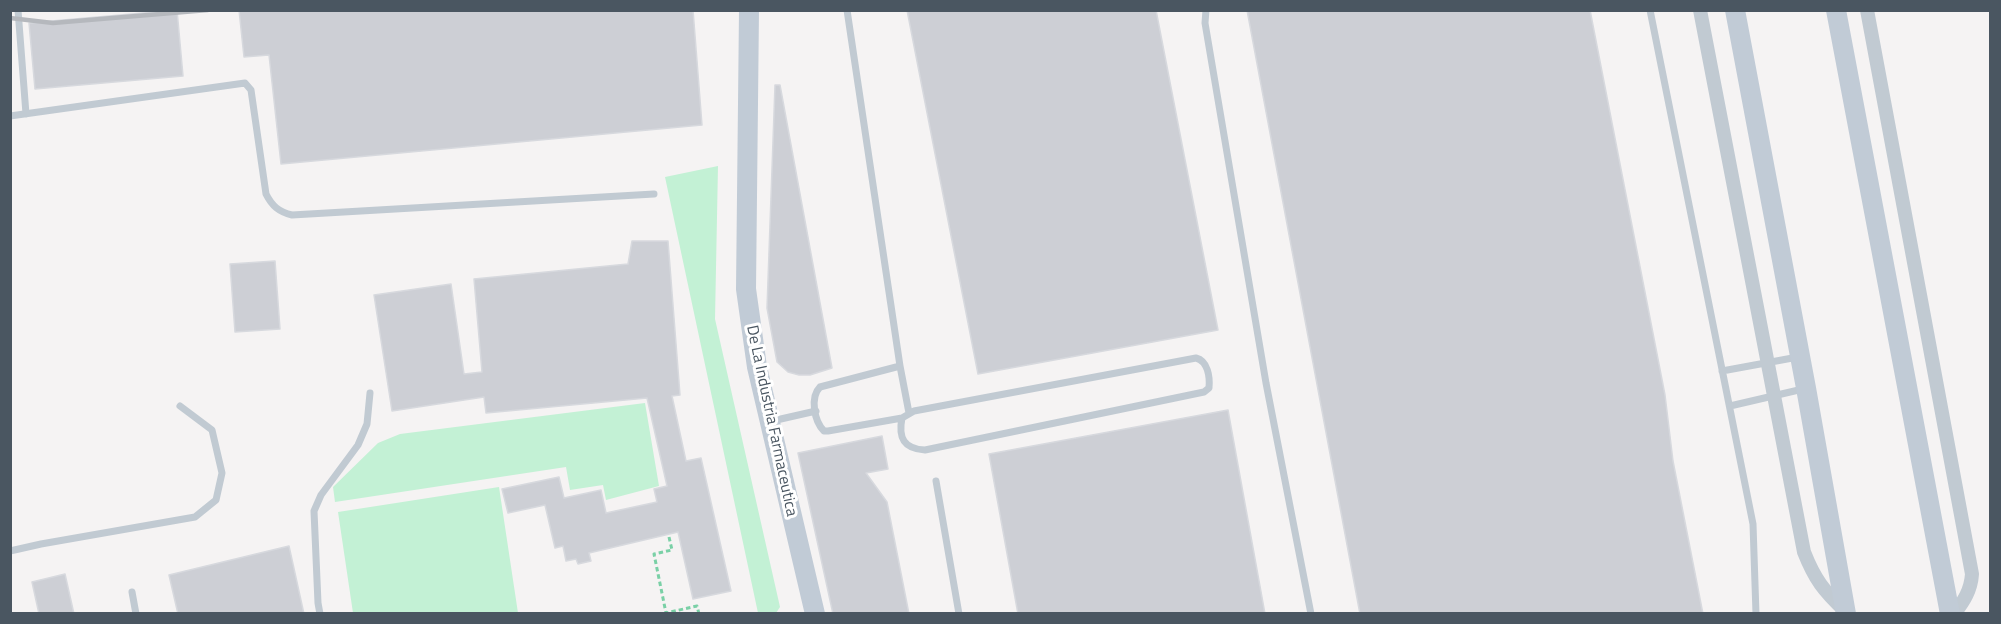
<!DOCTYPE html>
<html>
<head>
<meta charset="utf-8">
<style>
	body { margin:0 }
	#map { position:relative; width:2001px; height:624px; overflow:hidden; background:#f5f3f3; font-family:"Titillium Web",sans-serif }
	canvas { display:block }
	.frame { position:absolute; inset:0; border:12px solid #4a5661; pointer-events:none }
</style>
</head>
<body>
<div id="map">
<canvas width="2001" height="624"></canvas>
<div class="frame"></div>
</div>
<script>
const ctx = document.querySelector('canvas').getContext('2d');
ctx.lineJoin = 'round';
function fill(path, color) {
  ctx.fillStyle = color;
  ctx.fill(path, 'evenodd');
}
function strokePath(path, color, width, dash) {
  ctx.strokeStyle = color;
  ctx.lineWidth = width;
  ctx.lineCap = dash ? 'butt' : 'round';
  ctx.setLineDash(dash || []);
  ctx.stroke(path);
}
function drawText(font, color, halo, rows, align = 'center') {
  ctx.font = font + ' "Titillium Web",sans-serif';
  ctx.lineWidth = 6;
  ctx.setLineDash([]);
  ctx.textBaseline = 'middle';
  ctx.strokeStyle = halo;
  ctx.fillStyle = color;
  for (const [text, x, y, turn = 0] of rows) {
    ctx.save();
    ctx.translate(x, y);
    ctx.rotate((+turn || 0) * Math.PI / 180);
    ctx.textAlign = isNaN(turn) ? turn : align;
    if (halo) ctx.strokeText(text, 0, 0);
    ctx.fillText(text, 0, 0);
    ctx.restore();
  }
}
fill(new Path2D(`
	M718,166L715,319L780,607L776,613H758L665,177Z
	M645,403L659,486L606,500L603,485L570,490L566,467L335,502L333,487L378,443L400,434Z
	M499,487L518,613H353L338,512Z`), '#c3f1d5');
const building = new Path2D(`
	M177,10L183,76L35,89L29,23Z
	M239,10H693L702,125L281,164L269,55L244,57Z
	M907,10H1156L1218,330L978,374Z
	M1247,10H1590L1665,395L1673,461L1703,614H1360Z
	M775,85H780L832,368L810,375H799L788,372L777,362L767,308Z
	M632,241H668L680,395L672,396L686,461L701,458L731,591L693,599L678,532L589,553L591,561L578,564L576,559L566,561L563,546L555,548L545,505L508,513L502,489L559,477L564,498L601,490L606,513L657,502L654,489L667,486L647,398L486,413L484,397L392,411L374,295L451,284L464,374L482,372L474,279L628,264Z
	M275,261L280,329L235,332L230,264Z
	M1228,410L1265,614H1018L989,454Z
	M882,436L888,469L866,473L887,502L909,614H833L798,453Z
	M289,546L304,614H178L169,575Z
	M65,574L74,614H39L32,582Z`);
fill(building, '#cdcfd5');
strokePath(building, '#d7d9de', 1.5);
strokePath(new Path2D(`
	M669,537L672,550L654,554L666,613L697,606L699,614`), '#7ad0a6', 3, [4.5, 3]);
strokePath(new Path2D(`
	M18,10L26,114
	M847,10L900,366
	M1206,10L1205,23L1266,383L1311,614
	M1650,10L1753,524L1756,614
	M10,116L245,83L251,90L266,194C272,206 279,212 292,215L654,194
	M1722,371L1798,357
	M1730,406L1803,389
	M902,418C898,438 904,449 925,450L1204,392L1209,388C1210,377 1208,361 1196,358L914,411L902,418L828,431H824C814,421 810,397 820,387L900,366L909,413
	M772,421L816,411
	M936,481L959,614
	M10,551L41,544L195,517L216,500L222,473L212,430L180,406
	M132,592L136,614
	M320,614L318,603L314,511L321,495L358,445L367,424L370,393`), '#c1cad2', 7);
strokePath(new Path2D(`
	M1700,10L1804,552C1815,580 1824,591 1845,611
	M1867,10L1972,574C1971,590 1964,601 1954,614`), '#c1cad2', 14);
strokePath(new Path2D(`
	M749,10L746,289L757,367L815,614
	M1735,10L1806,388L1846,614
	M1836,10L1950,614`), '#c1cbd6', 20);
strokePath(new Path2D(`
	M10,18L53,23L208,10`), '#b5b8bd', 4.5);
drawText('16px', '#4a5661', '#fff', [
	["De La Industria Farmaceutica",771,421,78]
]);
</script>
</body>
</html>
